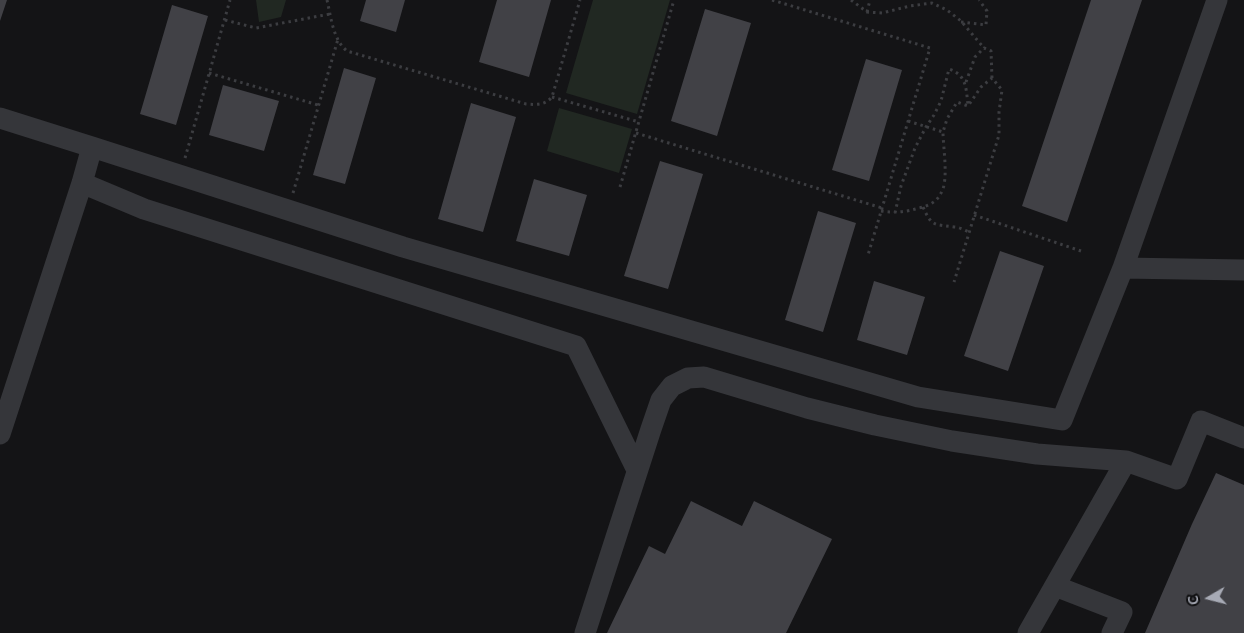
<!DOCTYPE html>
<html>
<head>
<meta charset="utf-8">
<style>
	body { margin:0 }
	#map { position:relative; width:1244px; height:633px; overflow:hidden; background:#141416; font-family:"Nunito Sans",sans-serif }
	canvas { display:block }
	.north { position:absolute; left:1184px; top:573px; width:50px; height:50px; -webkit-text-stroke:4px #0f0f11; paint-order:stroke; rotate:262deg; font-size:14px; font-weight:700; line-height:20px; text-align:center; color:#a7aab5 }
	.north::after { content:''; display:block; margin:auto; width:18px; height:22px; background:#a7aab5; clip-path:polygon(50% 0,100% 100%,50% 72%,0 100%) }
</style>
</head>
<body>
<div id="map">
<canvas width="1244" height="633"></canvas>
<div class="north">С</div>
</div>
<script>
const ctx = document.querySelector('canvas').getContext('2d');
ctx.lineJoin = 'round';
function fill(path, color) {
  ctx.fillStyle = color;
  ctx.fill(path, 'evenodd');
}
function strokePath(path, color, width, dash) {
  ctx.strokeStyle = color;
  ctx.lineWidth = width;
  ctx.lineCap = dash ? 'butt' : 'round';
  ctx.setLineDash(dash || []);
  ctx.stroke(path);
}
fill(new Path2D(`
	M256,0H286L281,17L259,22Z
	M593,0H670L637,114L566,93Z
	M559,108L632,129L619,173L547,151Z`), '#212822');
fill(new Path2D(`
	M0,0H7L0,21Z
	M366,0H405L396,32L360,21Z
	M497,0H551L529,77L479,62Z
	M1091,0H1142L1067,222L1022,206Z
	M172,5L208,16L176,125L140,114Z
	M705,9L751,23L717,136L671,121Z
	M866,59L902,70L869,181L832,170Z
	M344,68L376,78L345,184L313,175Z
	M223,85L279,101L264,151L209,135Z
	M471,103L516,117L483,232L438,219Z
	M660,161L703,174L668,289L624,276Z
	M534,179L587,195L569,256L516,241Z
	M818,211L856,223L823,332L785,320Z
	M1000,251L1044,266L1008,371L964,356Z
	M874,281L925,297L907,355L857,340Z
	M1216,473L1244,485V633H1145L1192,524Z
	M691,501L742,526L754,501L832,539L786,633H607L649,546L665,554Z`), '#414146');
strokePath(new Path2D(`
	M327,0C331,17 333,40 347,51L526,104C537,105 545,105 552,97L580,0
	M772,0L930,48L868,255
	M851,0L867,12L882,13L910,6L932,3L947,10L961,21L984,48
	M867,12L870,0
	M225,20L256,28L330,14
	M961,22L986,25L987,11L979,0
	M209,73L318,105
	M966,82L975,57L984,48L991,51L992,78
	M552,97L639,122
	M908,121L943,132L947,119L957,102L968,106L981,87L992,78L1002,90L999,112V135L954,282
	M636,133L882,208
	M185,158L230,0
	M620,187L674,0
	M293,193L338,39
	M923,207C932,227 934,224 954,227C959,227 964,230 969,232
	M881,211C895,213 906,212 919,208C928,206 937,202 941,193C949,181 943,147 943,132
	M895,213L901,186L915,148L926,127L934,115L941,101L949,69C967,75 966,89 968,105
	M974,215L1081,251`), '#3c3d41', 3, [2.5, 4]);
strokePath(new Path2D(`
	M0,118L92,147L82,183L0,434
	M92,147L403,247L918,397L1062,420L1123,268L1244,270
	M82,183L144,209L576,346L637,470
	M1123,268L1217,0
	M1055,586L1122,612L1112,633
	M585,633L651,429L661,400L672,386L688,378L704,377L807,408L875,425L952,441L1037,454L1126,461L1177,479L1201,421L1244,438
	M1028,633L1126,461`), '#35363a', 21);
</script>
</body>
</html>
